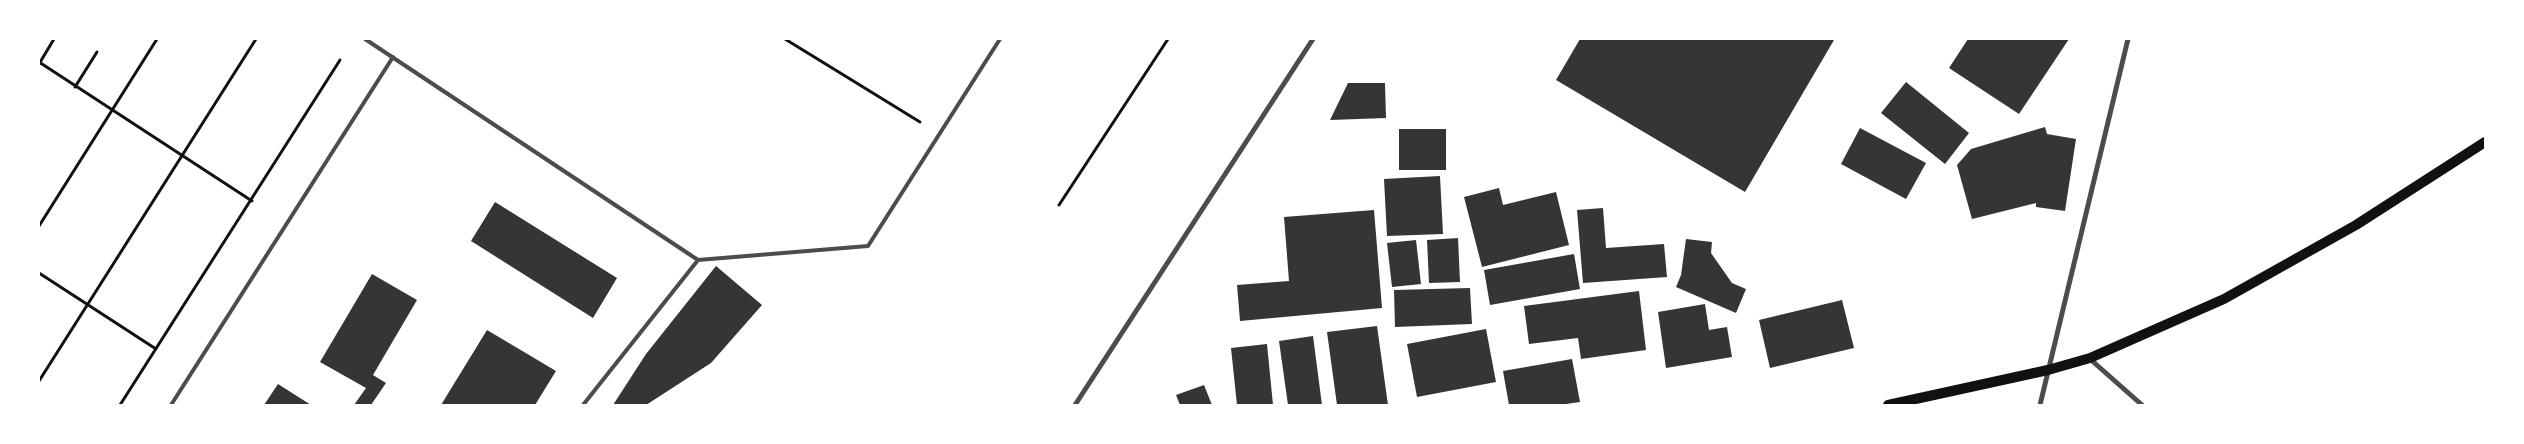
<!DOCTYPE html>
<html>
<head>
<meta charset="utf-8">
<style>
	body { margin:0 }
	#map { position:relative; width:2524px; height:444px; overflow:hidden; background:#fff; font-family:Mulish,sans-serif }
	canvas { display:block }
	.frame { position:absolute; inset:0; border:40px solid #fff; pointer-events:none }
</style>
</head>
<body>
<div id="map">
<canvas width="2524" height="444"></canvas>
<div class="frame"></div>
</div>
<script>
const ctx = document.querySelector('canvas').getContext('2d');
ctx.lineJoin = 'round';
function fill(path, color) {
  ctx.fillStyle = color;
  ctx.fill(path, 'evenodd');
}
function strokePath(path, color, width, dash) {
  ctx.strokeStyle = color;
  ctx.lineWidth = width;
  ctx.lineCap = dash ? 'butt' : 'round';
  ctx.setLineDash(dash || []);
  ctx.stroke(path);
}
fill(new Path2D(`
	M1580,39H1832L1834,40L1745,192L1556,80Z
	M1968,39H2069L2019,114L1949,68Z
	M1906,82L1969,133L1945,164L1881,113Z
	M1348,83H1385L1386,118L1330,120Z
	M2045,127L2047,134L2076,139L2065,211L2036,207V203L1972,219L1957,165L1971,149Z
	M1860,128L1926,163L1906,199L1841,164Z
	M1399,129H1446V170H1399Z
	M1440,176L1443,234L1387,236L1384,179Z
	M1499,188L1503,205L1556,192L1569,245L1482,267L1464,197Z
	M495,202L617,278L593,318L471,241Z
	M1603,208L1606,248L1664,244L1667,277L1583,283L1577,210Z
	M1374,210L1382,308L1240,321L1237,285L1289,281L1284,217Z
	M1458,238L1460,282L1429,283L1427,240Z
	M1686,239L1712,242L1711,253L1732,283L1746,289L1736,313L1676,287L1681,275Z
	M1416,240L1421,284L1392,287L1387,243Z
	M1574,254L1580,289L1490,305L1484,270Z
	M716,266L762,305L711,363L646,405H613L646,354Z
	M372,274L417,300L373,375L386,383L371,405H354L366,388L320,362Z
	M1470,288L1472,324L1395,327L1394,290Z
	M1639,291L1646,350L1581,359L1578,338L1529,344L1524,306Z
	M1842,300L1854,348L1770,368L1759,320Z
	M1705,304L1709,330L1727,327L1732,357L1666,368L1658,312Z
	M1377,326L1388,405H1337L1327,332Z
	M1486,329L1496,382L1417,397L1407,344Z
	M487,330L556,371L535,405H441Z
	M1313,336L1322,405H1288L1279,341Z
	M1267,344L1273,405H1237L1231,348Z
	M1572,359L1580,402L1559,405H1509L1503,371Z
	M278,384L311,405H264Z
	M1204,385L1212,405H1180L1176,395Z`), '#353535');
strokePath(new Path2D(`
	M785,39L920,122
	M39,62L252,201
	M39,64L54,39
	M75,87L97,52
	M1059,205L1168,39
	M39,226L157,39
	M39,273L156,349
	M39,381L256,39
	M120,405L340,60`), '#111', 3);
strokePath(new Path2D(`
	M365,39L698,260L583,405
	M698,260L868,246L1000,39
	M171,405L393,57`), '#4c4c4c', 4);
strokePath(new Path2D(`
	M2090,359L2142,405
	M1075,405L1313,39
	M2040,405L2128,39`), '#4c4c4c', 5);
strokePath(new Path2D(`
	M1888,405L2048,370L2090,358L2224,299L2356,225L2485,142`), '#111', 10);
</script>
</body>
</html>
